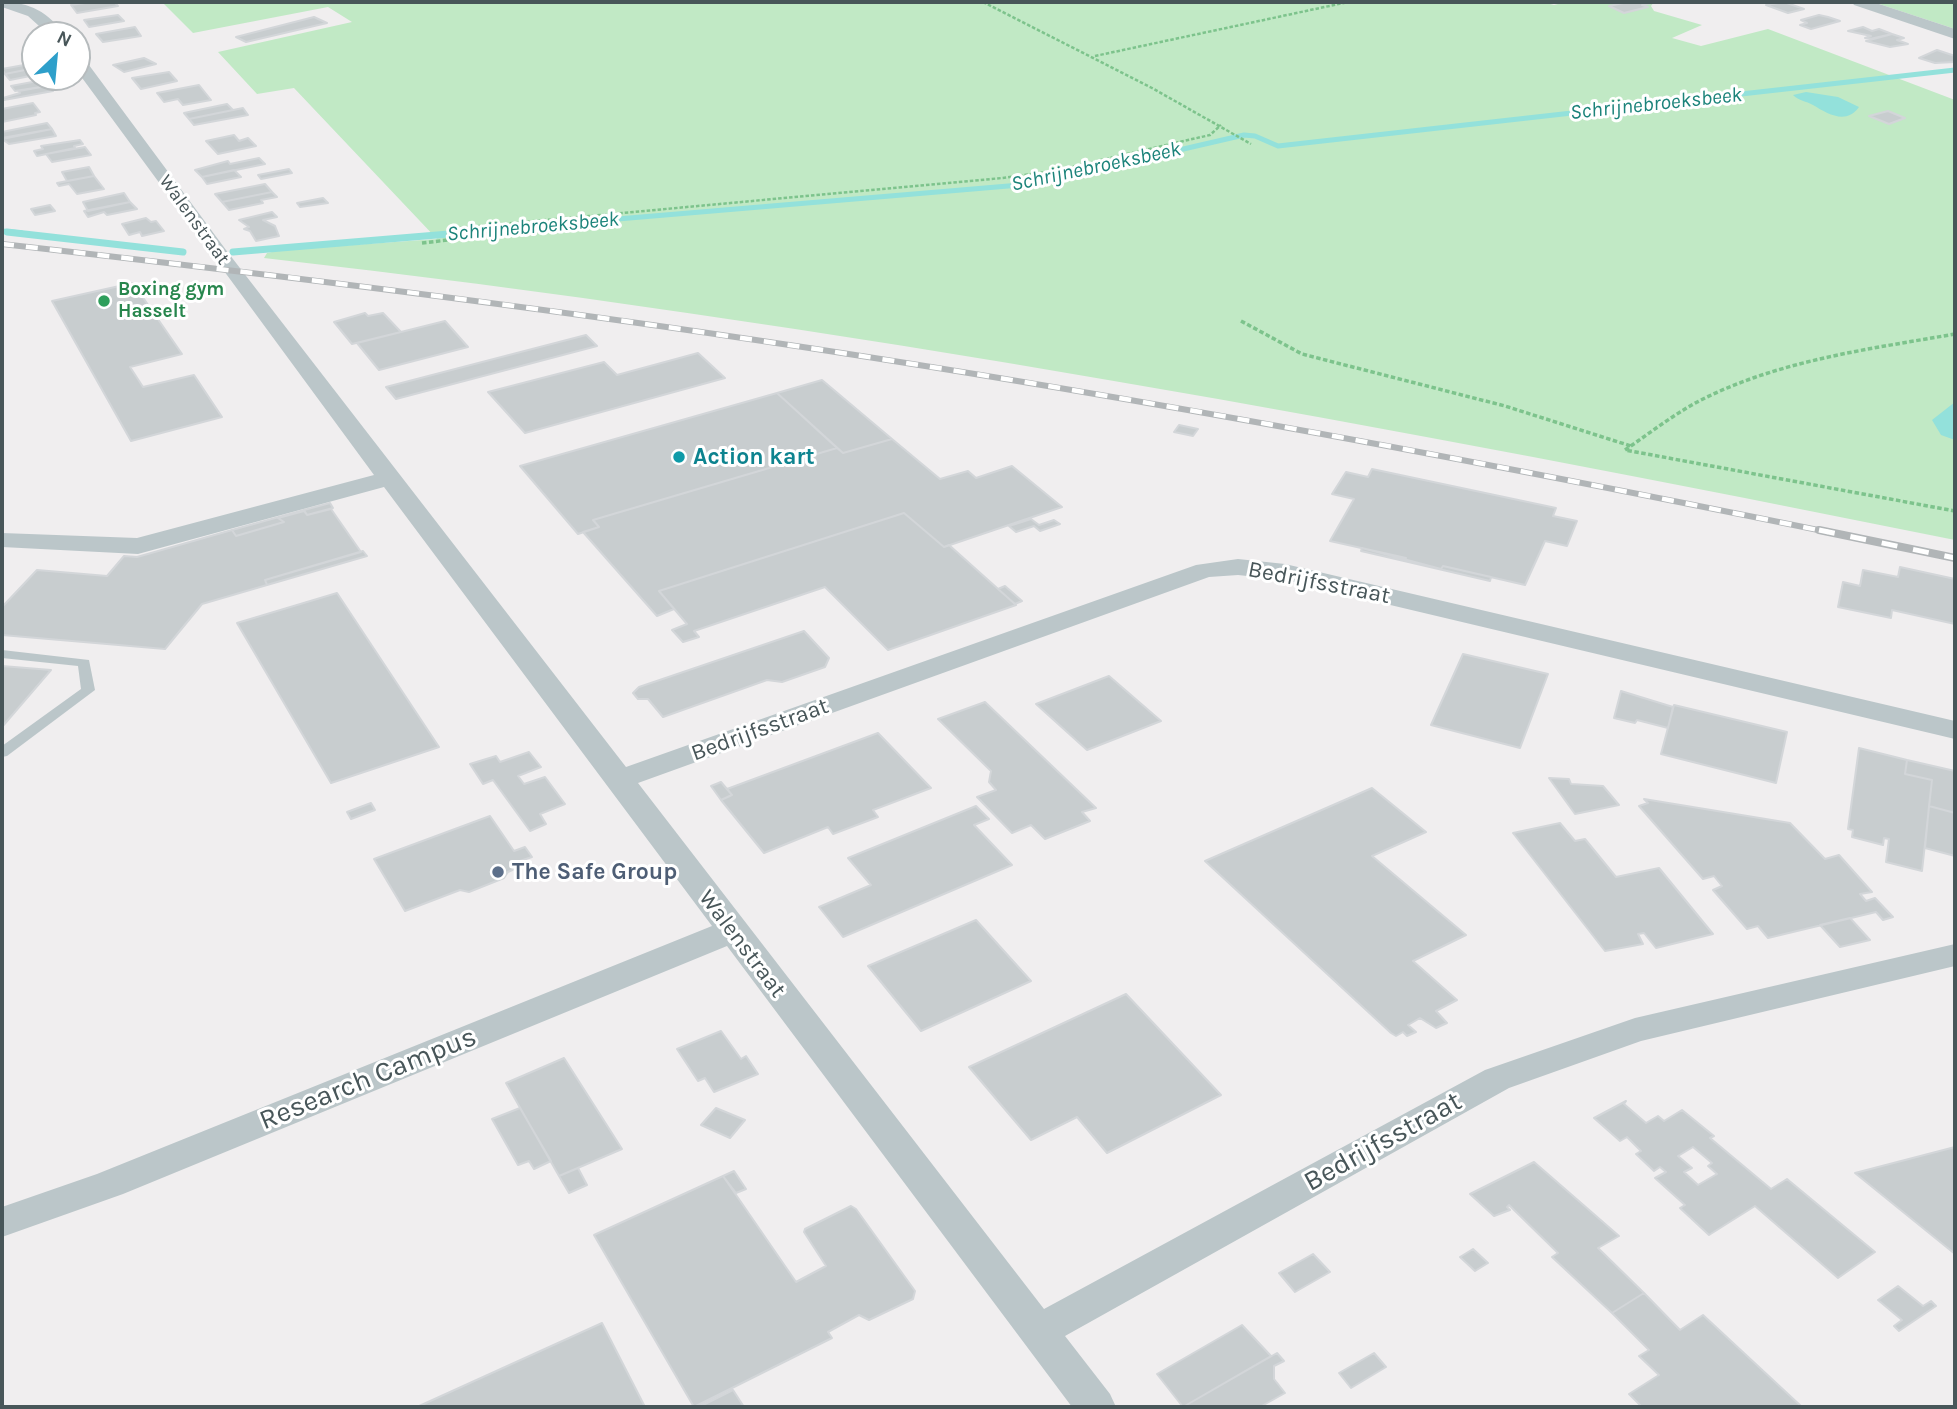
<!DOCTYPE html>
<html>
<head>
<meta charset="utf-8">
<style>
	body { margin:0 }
	#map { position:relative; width:1957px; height:1409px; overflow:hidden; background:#f0eeef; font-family:Karla,sans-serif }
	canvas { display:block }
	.frame { position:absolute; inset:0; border:4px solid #485659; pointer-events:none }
	.north { position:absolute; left:21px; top:21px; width:70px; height:70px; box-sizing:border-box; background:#fff; border:2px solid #b6bbbd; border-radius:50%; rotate:26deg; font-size:19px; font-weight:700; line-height:28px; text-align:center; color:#485659 }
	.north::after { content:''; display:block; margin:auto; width:24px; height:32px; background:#2e9fca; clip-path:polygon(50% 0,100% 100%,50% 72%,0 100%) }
</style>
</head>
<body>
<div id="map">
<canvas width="1957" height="1409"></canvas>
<div class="frame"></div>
<div class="north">N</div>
</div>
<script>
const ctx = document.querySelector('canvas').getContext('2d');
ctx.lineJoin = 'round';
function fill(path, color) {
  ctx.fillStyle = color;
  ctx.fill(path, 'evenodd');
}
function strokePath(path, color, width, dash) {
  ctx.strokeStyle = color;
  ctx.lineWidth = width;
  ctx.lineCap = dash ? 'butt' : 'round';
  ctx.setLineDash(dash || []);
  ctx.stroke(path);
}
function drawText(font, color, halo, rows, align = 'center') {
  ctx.font = font + ' Karla,sans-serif';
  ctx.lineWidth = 6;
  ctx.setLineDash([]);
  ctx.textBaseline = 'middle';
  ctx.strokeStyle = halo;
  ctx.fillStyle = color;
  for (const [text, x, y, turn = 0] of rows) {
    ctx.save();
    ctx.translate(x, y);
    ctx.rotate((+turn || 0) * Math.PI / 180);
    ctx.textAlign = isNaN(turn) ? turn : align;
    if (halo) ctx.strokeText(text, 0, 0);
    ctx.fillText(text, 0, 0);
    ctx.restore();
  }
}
fill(new Path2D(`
	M162,2H1543L1554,5L1566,2H1654L1651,6L1654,11L1702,25L1672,38L1701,46L1768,29L1955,100V540C1395,427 832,322 264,258L267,253L282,250L437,239L294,88L257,94L218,52L352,22L328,7L193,33Z
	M1874,2H1955V29L1885,6Z`), '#c1e9c5');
fill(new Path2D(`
	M1806,92L1838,97L1859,107C1846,125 1828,114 1813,105C1806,101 1799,101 1793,95Z
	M1955,402V440L1941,435L1932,420Z`), '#93e1db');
strokePath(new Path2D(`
	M2,231L22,233
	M452,233L1032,184L1244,135L1255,136L1278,146L1955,70`), '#93e1db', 5);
strokePath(new Path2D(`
	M7,232L183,252
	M233,252L473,232`), '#93e1db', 7);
const building = new Path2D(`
	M92,2H114L118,6L77,13L71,5Z
	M1628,2H1656L1642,5L1648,7L1624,13L1609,6Z
	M1784,2L1804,9L1788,13L1766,5Z
	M118,15L124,21L89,27L84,20Z
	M1819,15L1828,17L1840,21L1811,29L1800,25L1807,23L1801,20Z
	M314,17L327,23L246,42L236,37Z
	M135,27L141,36L103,42L96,34Z
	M1863,27L1872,31L1879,29L1892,34L1870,39L1865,38L1871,36L1848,31Z
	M1892,34L1904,38L1897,40L1908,44L1890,47L1866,41Z
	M1937,50L1955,56V62L1935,63L1919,58Z
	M144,58L156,64L124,72L113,65Z
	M35,63V68L5,74L2,69Z
	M35,68V75L10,80L5,74Z
	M169,72L177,81L141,89L132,78Z
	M43,80L47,86L15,91L11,86Z
	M199,85L211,100L183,105L178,99L164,102L157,93Z
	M47,86L53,91L4,100L3,98L20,93L19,91Z
	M33,103L40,112L35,113L36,115L2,122V109Z
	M227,104L233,110L189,119L184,113Z
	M243,108L248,115L194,125L189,119Z
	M1888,111L1905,118L1889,124L1869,116Z
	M47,123L52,129L2,138V132Z
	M52,129L56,136L9,144L2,139Z
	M234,135L239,141L248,138L256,146L218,154L206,141Z
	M80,140L83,144L74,146L75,148L37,156L34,151L43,149L41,146Z
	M85,147L91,155L52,162L46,154Z
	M259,158L265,164L202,177L195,170L228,161L230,164Z
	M89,167L94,176L67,181L62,172Z
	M289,169L292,173L261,179L258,175Z
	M234,170L241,177L207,184L202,177Z
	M94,176L104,189L77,194L69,184L59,186L57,183Z
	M265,184L272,192L222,202L215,194Z
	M272,192L277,197L261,200L263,203L229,210L222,202Z
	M124,193L130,202L88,211L83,202Z
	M323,198L328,203L300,207L297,203Z
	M130,202L137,209L107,215L104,212L88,217L84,211Z
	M50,205L55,211L35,215L31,209Z
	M272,212L277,217L263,220L275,226L279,236L256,241L250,231L244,229L249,227L239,220Z
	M146,218L151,222L156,221L164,231L142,236L140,232L129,235L122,224Z
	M133,283L182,354L130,367L143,387L194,375L222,417L131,441L52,301Z
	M365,313L368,316L383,313L401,332L352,344L334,322Z
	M445,321L468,347L379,370L357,343Z
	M586,335L597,346L396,399L386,387Z
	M698,353L725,378L525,433L488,392L604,362L617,375Z
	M822,380L892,439L843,453L777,393Z
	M777,393L837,448L593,520L599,527L578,534L520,466Z
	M1179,425L1198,429L1193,436L1174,432Z
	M892,439L940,479L968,471L976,478L1012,466L1062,507L944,547L904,513L659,591L674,609L657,616L583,532L599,527L593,520L837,448L843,453Z
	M1372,469L1556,508L1553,516L1577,521L1567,546L1545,541L1525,585L1443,566L1441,569L1405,561L1406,558L1330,541L1354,499L1332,494L1346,472L1368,477Z
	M330,503L333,508L307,515L304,510Z
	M331,509L361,552L265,580L267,585L202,604L165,649L2,635V607L37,570L107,576L124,556L137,557L232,530L236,536L284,522L278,518L304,511L307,515Z
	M304,510L278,518L284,522L236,536L232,530Z
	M904,513L944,547L949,545L1016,605L888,650L825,587L694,631L699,637L683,642L672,630L687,624L659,591Z
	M1031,519L1039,525L1054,520L1060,524L1040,531L1034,526L1016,532L1009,526Z
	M1362,548L1441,569L1443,566L1491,577L1490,581L1361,551Z
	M363,551L367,556L267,585L265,580Z
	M1900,567L1955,579V624L1892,610L1891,618L1838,607L1843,582L1860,586L1863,570L1898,577Z
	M1005,586L1022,601L1015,604L998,589Z
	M337,593L439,747L331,783L237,623Z
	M804,631L829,658L825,667L782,682L767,680L663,717L648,699H638L633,693L639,687Z
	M1463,654L1548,674L1520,748L1431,725Z
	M2,666L51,670L2,727Z
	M1109,676L1161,721L1087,750L1036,704Z
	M1621,691L1673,707L1668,728L1637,720L1635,723L1614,718Z
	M985,702L1096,808L1082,812L1090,821L1045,839L1031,825L1012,833L977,797L996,790L989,782L991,771L938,719Z
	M1674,705L1787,732L1776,783L1661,754Z
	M878,733L931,788L873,810L878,817L833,834L828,827L764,853L721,800L732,795L727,789Z
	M1859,748L1907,760L1905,774L1932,780L1922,871L1886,862L1889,839L1884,838L1883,845L1852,837L1853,830L1848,829Z
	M529,752L541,767L518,776L524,784L545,777L565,804L540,814L546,824L530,831L493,780L483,784L470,764L496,756L500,762Z
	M1907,760L1955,771V813L1929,806L1932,780L1905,774Z
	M1549,778L1569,779L1571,784L1603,786L1619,805L1575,814Z
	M721,782L732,795L721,800L711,786Z
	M1372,788L1426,832L1372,856L1466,935L1413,961L1457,1000L1436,1011L1447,1023L1436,1028L1420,1018L1408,1025L1416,1032L1407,1036L1403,1032L1396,1036L1391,1033L1205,861Z
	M1644,799L1790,823L1825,859L1839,855L1872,892L1860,894L1866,901L1875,898L1893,917L1883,920L1876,912L1768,938L1758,926L1747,929L1713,890L1722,886L1714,876L1703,879L1639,806L1648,803Z
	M371,803L375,810L351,819L347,812Z
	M976,806L989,819L974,825L1012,865L843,937L819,907L871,885L848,858Z
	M1929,806L1955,813V856L1925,848Z
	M490,816L514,851L525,847L532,857L520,861L523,865L508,872L504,878L469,892L460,890L405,911L374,859Z
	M1560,823L1575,841L1585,839L1616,877L1659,868L1713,934L1656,948L1644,933L1638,934L1643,944L1605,951L1513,833Z
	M1850,918L1870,940L1840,947L1820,925Z
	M976,920L1031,981L921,1031L868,966Z
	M1126,994L1221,1095L1107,1153L1077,1117L1031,1140L969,1067Z
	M721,1031L741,1059L746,1056L758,1074L714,1092L705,1078L698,1081L677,1049Z
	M564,1058L622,1149L559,1176L506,1083Z
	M1626,1101L1624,1104L1646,1123L1658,1116L1664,1121L1682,1110L1714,1136L1710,1138L1771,1189L1787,1179L1875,1252L1838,1278L1755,1206L1709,1235L1680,1208L1685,1205L1655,1178L1666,1172L1660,1167L1654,1171L1636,1154L1641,1151L1627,1137L1620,1141L1594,1118ZM1693,1147L1712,1163L1708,1166L1717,1174L1698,1185L1684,1172L1692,1168L1678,1156Z
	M520,1108L551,1161L534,1169L529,1161L518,1165L492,1119Z
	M716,1108L745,1120L730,1138L701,1125Z
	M1955,1147V1254L1855,1173Z
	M1534,1162L1619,1236L1598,1248L1644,1293L1612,1313L1552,1257L1558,1253L1509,1205L1507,1207L1510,1210L1494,1216L1470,1194Z
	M578,1168L587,1185L569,1193L559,1176Z
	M734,1171L746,1189L736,1193L723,1176Z
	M723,1176L796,1282L826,1266L804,1232L805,1229L851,1206L856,1209L915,1291L913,1299L869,1320L859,1315L828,1332L832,1338L694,1407L594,1235Z
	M1473,1249L1488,1263L1475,1271L1460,1257Z
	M1313,1254L1330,1272L1295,1292L1279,1273Z
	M1898,1286L1923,1306L1931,1301L1936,1306L1899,1331L1894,1326L1902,1320L1878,1300Z
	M1644,1293L1680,1330L1703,1315L1802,1407H1642L1629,1394L1659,1375L1639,1356L1649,1350L1612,1313Z
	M602,1323L645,1407H417Z
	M1242,1325L1271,1356L1183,1407L1157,1374Z
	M1277,1353L1284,1361L1274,1366V1379L1285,1393L1260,1407H1183Z
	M1374,1353L1386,1367L1351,1388L1339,1373Z
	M733,1390L744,1407H699Z`);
fill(building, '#c8cdcf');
strokePath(building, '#d3d6d9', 2);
strokePath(new Path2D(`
	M983,2L1152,88L1251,144
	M1095,56L1348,2
	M448,233V229L1002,178L1053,171L1210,135L1221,125`), '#7dc38c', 2.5, [3.5, 2]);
strokePath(new Path2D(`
	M422,243L448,240V232
	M1241,321L1302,354L1505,406L1631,446
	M1955,334C1870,349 1780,360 1701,400C1674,414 1650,433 1625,450L1955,511`), '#7dc38c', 3.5, [4.5, 2.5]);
fill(new Path2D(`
	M2,650L89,660L95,690L7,756L2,757V746L81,689L78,666L2,658Z`), '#bbc6c9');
fill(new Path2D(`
	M2,2C30,2 48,12 65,35H49L28,16L2,7Z
	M1852,2H1873L1955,29V39L1854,5Z
	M77,55L83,57L226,250L626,767L1196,565L1238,559L1285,564L1955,721V739L1285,580L1238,575L1209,577L638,783L1044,1309L1485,1070L1635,1018L1955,944V966L1641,1041L1509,1088L1065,1336L1110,1394L1116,1407H1072L727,946L123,1194L2,1237V1207L97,1174L712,926L384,487L138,554L2,547V533L137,538L374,475L77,71Z`), '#bbc6c9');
const railFar1 = new Path2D(`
	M2,244C251,272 500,302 749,339C1110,392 1470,459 1828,532`);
const rail = new Path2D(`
	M1819,530L1955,558`);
strokePath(railFar1, '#b1b5b7', 6);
strokePath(rail, '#b1b5b7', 8);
strokePath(railFar1, '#fff', 4.5, [12]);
strokePath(rail, '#fff', 5, [16]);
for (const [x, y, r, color] of [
	[104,301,7,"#2e9e5b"],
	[679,457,7,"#0f9aa8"],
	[498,872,7,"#5c6f8a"]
]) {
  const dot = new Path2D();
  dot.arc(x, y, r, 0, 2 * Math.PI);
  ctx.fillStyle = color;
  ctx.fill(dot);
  strokePath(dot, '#fff', 2.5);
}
drawText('19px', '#485659', '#fff', [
	["Walenstraat",194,220,54]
]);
drawText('bold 19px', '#27864d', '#fff', [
	["Boxing gym",118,290],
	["Hasselt",118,312]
], 'left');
drawText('italic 21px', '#1b837a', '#fff', [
	["Schrijnebroeksbeek",1656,104,-6],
	["Schrijnebroeksbeek",1096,167,-12],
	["Schrijnebroeksbeek",533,227,-5]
]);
drawText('bold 23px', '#0d838f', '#fff', [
	["Action kart",693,457]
], 'left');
drawText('23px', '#485659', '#fff', [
	["Bedrijfsstraat",1319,583,11],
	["Bedrijfsstraat",760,730,-20],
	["Walenstraat",742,944,53]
]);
drawText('bold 23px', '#4e5e75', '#fff', [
	["The Safe Group",512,872]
], 'left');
drawText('28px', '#485659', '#fff', [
	["Research Campus",368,1079,-22],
	["Bedrijfsstraat",1383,1142,-29]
]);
</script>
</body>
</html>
